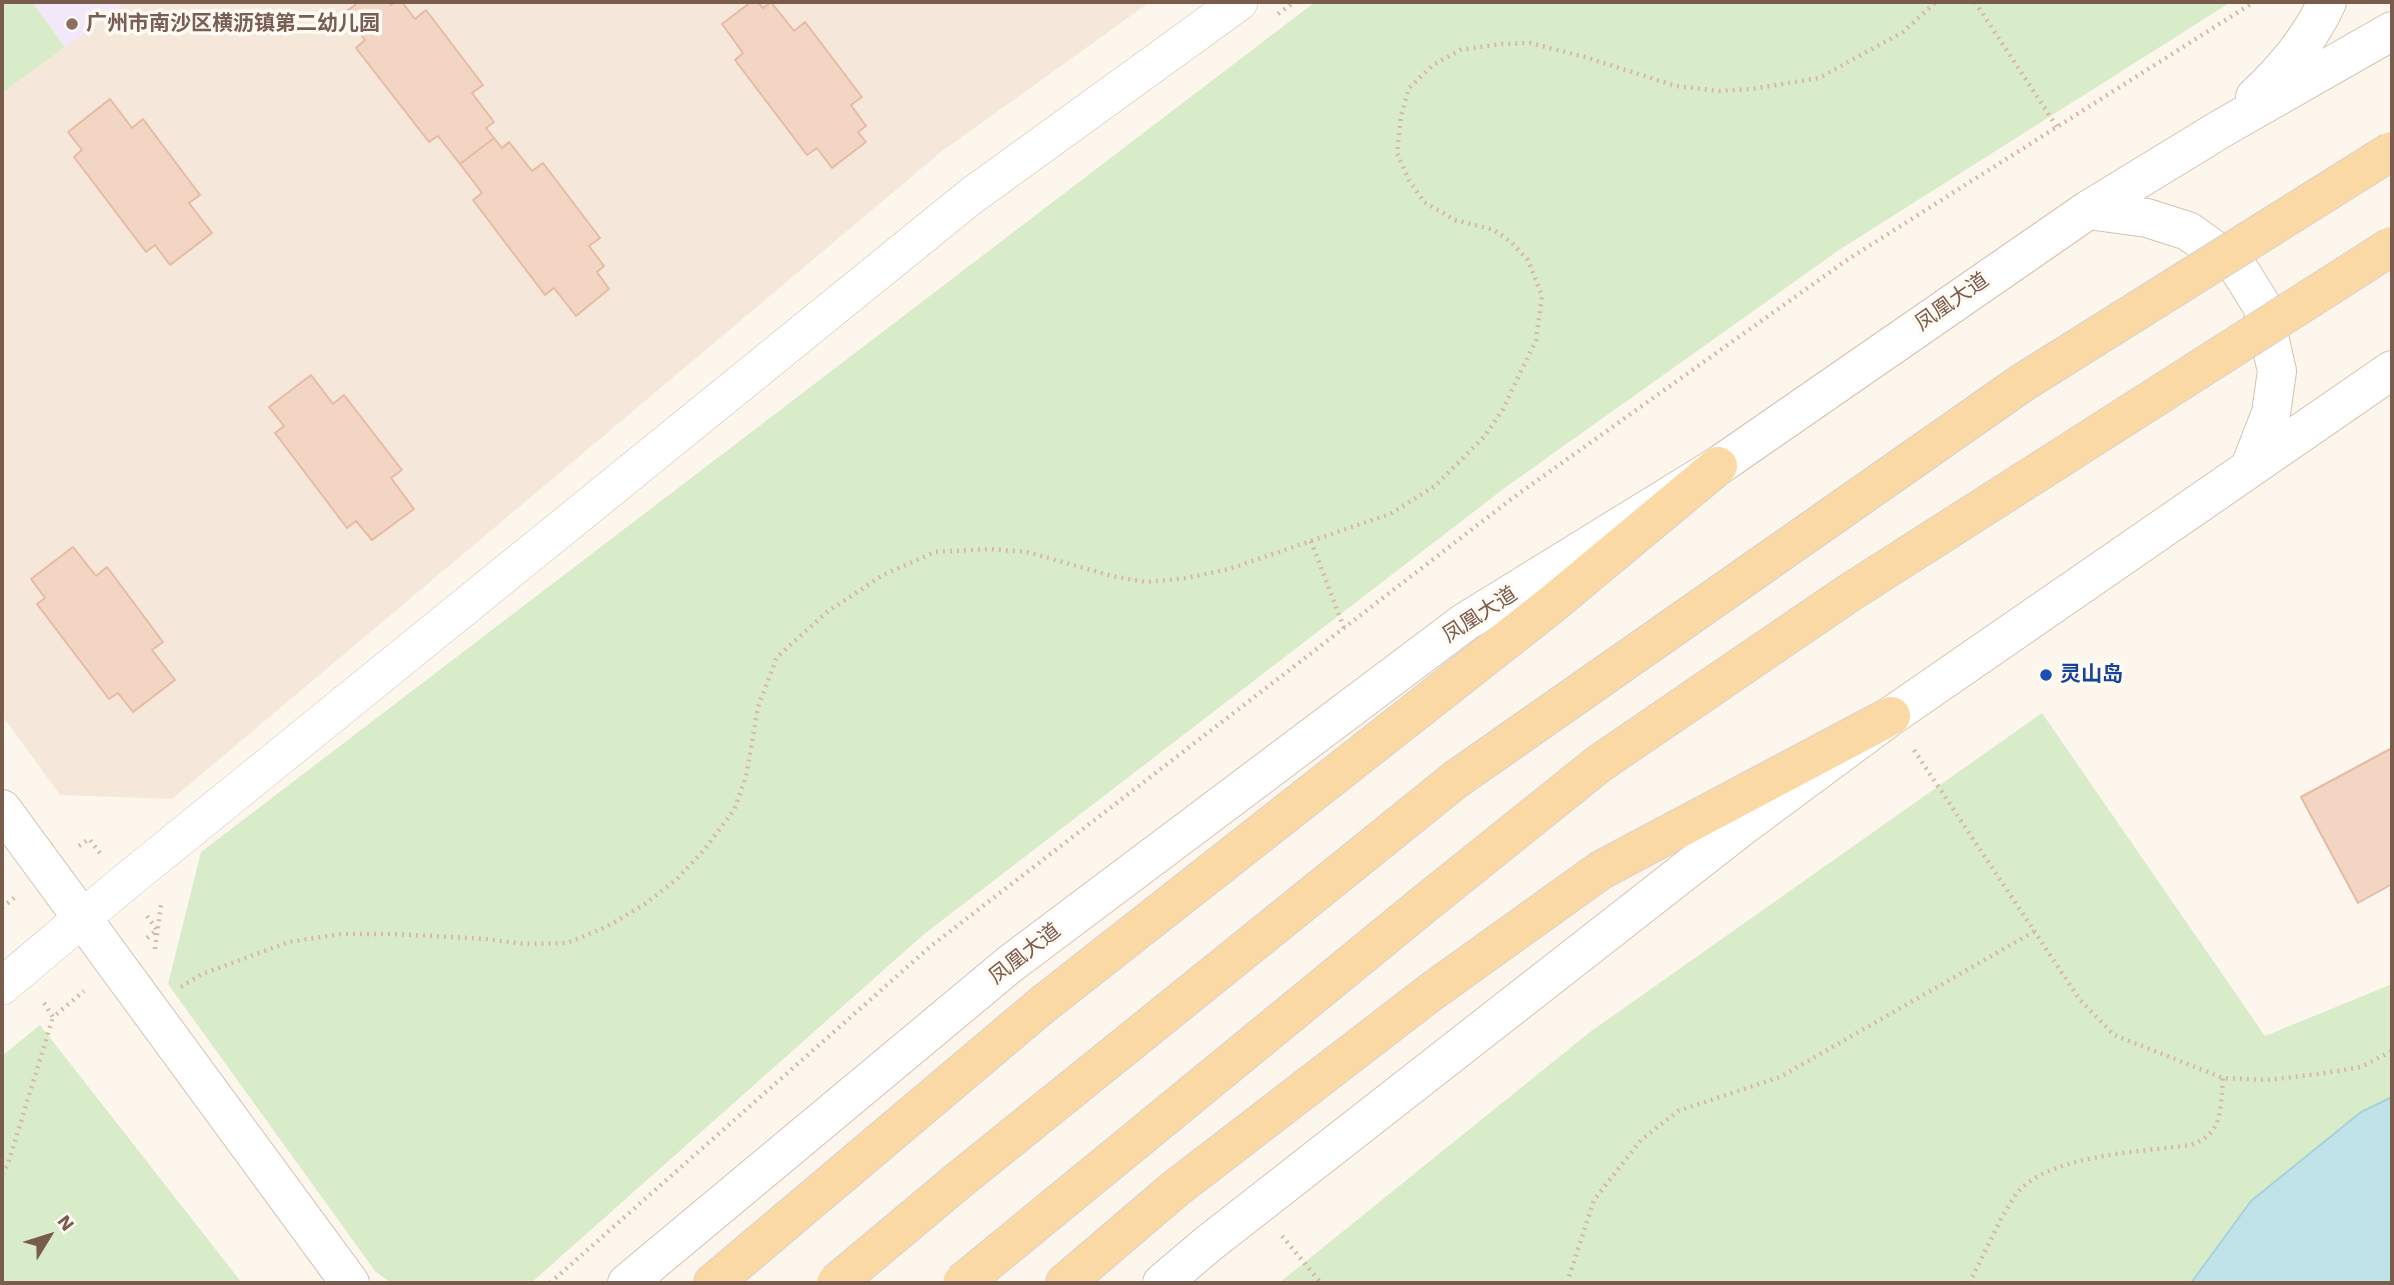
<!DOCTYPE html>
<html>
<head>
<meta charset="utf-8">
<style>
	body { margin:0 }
	#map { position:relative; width:2394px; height:1285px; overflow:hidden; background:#fdf6ec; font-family:"Work Sans",sans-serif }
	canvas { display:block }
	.frame { position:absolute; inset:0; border:4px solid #7a5c4d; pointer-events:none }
	.north { position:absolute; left:14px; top:1201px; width:70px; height:70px; -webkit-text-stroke:5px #fffaf3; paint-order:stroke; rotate:52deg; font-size:19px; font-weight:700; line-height:28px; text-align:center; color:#7a5c4d }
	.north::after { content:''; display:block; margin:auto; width:24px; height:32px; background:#7a5c4d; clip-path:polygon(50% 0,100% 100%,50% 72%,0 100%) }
</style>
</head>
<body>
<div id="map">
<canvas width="2394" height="1285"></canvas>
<div class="frame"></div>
<div class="north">N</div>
</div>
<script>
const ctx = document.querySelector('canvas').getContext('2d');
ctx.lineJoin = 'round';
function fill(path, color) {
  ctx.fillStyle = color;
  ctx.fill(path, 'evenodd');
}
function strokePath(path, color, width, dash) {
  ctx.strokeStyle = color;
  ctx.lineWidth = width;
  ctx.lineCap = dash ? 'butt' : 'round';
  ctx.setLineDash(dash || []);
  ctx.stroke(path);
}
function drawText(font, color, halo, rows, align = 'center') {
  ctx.font = font + ' "Work Sans","Noto Sans SC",sans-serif';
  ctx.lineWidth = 7;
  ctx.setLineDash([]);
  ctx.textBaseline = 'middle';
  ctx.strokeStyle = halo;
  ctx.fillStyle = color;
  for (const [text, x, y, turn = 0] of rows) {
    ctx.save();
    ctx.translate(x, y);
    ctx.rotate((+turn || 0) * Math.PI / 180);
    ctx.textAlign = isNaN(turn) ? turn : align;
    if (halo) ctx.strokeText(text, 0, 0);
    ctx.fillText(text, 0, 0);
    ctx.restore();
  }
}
fill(new Path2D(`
	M126,2H1150L941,152L172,799L60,795L2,715V93Z`), '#f5e8da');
fill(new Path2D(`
	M32,2H126L65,47Z`), '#f3e8fa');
fill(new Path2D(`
	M2,2H32L65,47L2,93Z
	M1315,2H2231L1839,250L1506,487L923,935L531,1283H391L375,1271L168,984L201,852Z
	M2042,713L2265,1036L2392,984V1283H1279L1590,1032Z
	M40,1025L242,1283H2V1056Z`), '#d8ecc9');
const water = new Path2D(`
	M2392,1097V1283H2191L2251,1201L2361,1112Z`);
fill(water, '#bfe3e8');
strokePath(water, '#a5d3da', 2);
const building = new Path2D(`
	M359,2H389L391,5L395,2H402L415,19L426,10L483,85L472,93L494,122L486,128L494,138L460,164L438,136L429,142L356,48L365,40L344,13Z
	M751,2H758L763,8L771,2L794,31L805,22L862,97L851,105L866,126L858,132L866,142L832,168L817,148L807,155L735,60L743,53L722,24Z
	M110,99L132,128L143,119L200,195L189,203L212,233L170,265L155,245L146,252L74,157L82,150L68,132Z
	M494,138L502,148L509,142L532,171L543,163L600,238L589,246L604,266L597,272L609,289L576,316L554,288L545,295L473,200L482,193L460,164Z
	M311,375L333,404L344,395L402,470L391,478L414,509L372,540L356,521L347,528L275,433L284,426L269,407Z
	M73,547L96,576L107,567L163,642L152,650L175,680L133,712L118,693L109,699L37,604L45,598L31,579Z
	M2392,748V884L2358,903L2301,797Z`);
fill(building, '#f3d5c3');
strokePath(building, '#e6bba3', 2);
const minor = new Path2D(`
	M2,986L123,884L970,197L1239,2`);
const tertiary = new Path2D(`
	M2,809L350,1283`);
const secondary = new Path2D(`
	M2255,97C2283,71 2311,37 2327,2
	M2088,210L2147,218L2188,231L2237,266L2262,306L2277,371L2271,413L2250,467
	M627,1283L1010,964L1465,622L1718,466L2088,210L2224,127L2392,31
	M1162,1283L1208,1244L1740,828L1891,716L2392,370`);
const primary = new Path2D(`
	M713,1283L1041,1006L1551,605L1718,466
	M1065,1283L1175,1189L1431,992L1601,870L1891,716`);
strokePath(minor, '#d1beb0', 38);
strokePath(tertiary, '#d1beb0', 40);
strokePath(secondary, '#d6c0b0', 40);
strokePath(primary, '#dad1cd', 40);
strokePath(new Path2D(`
	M1975,2L2057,127
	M1278,14L1294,2
	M1311,541L1344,628
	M1914,750L2080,1000L2114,1035L2223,1078L2266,1080L2319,1074L2361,1067L2392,1051
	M79,846L89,839L100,853
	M2,908L15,897
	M147,916L157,930L147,938
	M155,949L161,905
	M181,987L202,974L289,942L341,934H394L487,939L524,944L567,943L606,927L645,904L677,879L704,850L734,810L746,777L758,707L777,657L827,612L883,575L935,552L990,549L1027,552L1112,576L1146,582L1187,578L1229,569L1390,514L1435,486L1484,437L1503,409L1536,340L1542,296L1528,260L1511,242L1494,230L1455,220L1424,202L1409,180L1397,153L1401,116L1409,88L1433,65L1460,50L1502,44L1530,43L1585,57L1676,86L1719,91L1752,89L1819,78L1903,32L1936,2
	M44,1003L53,1017L84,991
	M2,1174L8,1164L53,1017
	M1282,1236L1321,1283
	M550,1283L931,946L1514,497L1847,260L2254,2
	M1567,1283L1594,1200L1641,1140L1678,1111L1780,1077L2035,931
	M1969,1283C1984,1255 1997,1224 2014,1197C2043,1154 2143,1152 2191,1145C2224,1133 2220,1109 2223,1078`), '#d9b8a5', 4.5, [2, 5]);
strokePath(minor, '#fff', 37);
strokePath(tertiary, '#fff', 38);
strokePath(secondary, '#fff', 38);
strokePath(primary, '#fbd9a5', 38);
const primaryBridge = new Path2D(`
	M836,1283L958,1181L1455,780L2022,383L2392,151
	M962,1283L1423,905L1600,763L1849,593L2392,246`);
strokePath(primaryBridge, '#dad1cd', 40, []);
strokePath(primaryBridge, '#fbd9a5', 38);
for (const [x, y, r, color] of [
	[72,24,7,"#8d6e63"],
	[2046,675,7,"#1a4fb4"]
]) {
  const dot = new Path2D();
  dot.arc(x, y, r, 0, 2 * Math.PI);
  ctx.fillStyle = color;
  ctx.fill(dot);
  strokePath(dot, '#fffaf3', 2.5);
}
drawText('bold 21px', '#785e54', '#fffaf3', [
	["广州市南沙区横沥镇第二幼儿园",86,24]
], 'left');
drawText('21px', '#7a5c4d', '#fffaf3', [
	["凤凰大道",1952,302,-35],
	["凤凰大道",1480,615,-33],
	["凤凰大道",1025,954,-38]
]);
drawText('bold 21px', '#164399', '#fffaf3', [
	["灵山岛",2060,675]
], 'left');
</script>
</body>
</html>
